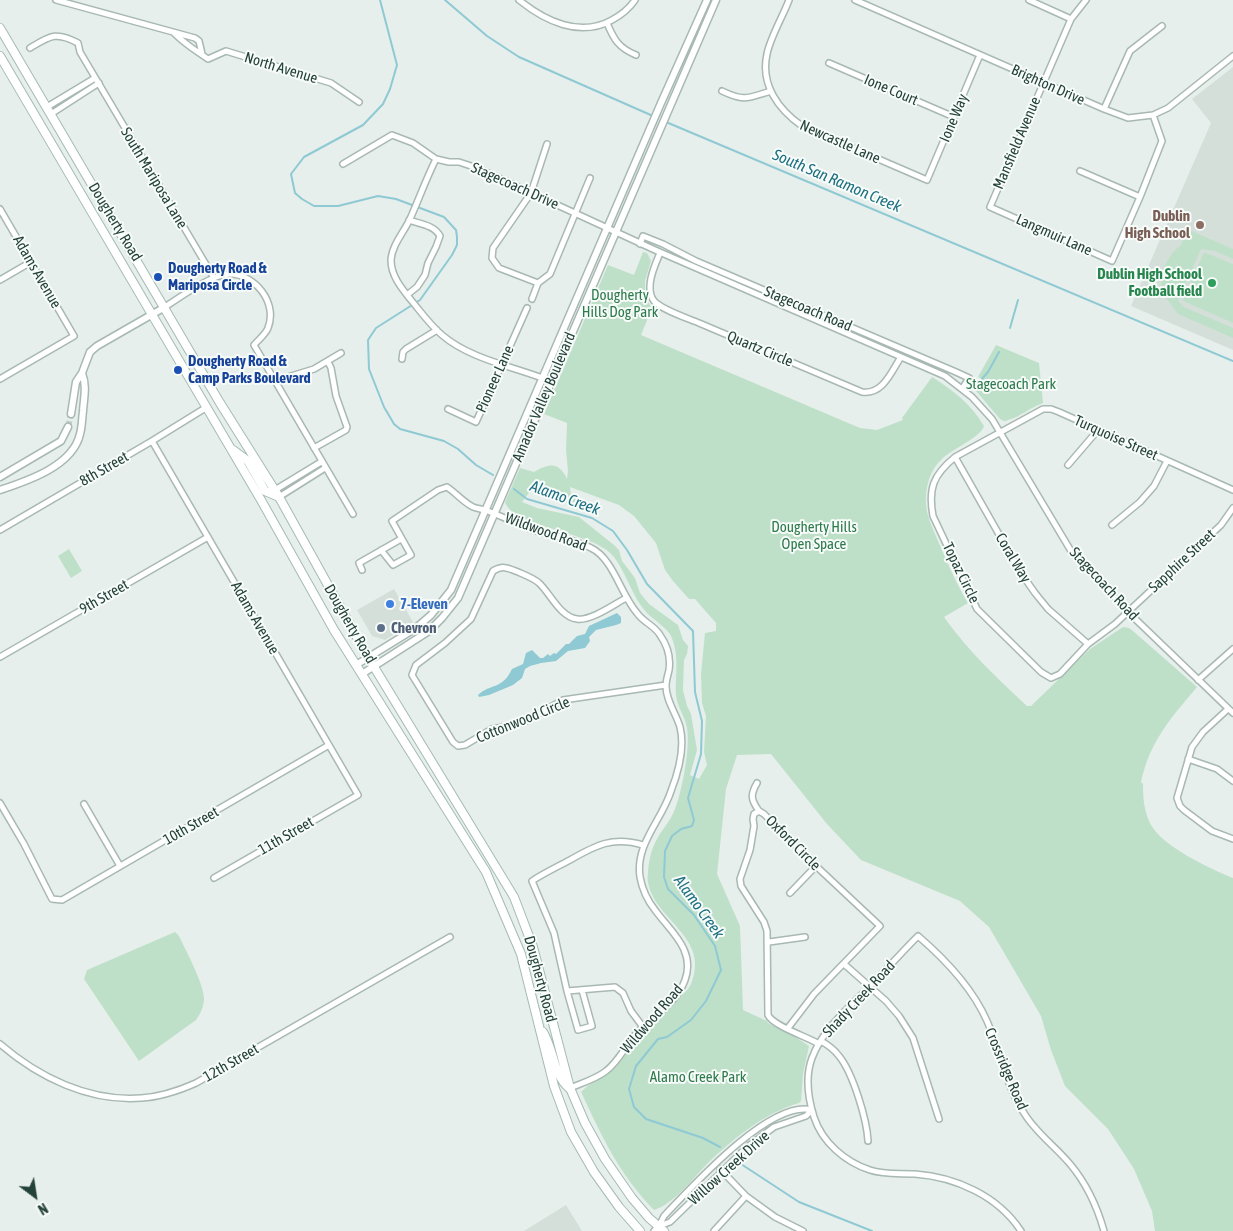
<!DOCTYPE html>
<html>
<head>
<meta charset="utf-8">
<style>
	body { margin:0 }
	#map { position:relative; width:1233px; height:1231px; overflow:hidden; background:#e6efeb; font-family:"Asap Condensed",sans-serif }
	canvas { display:block }
	.north { position:absolute; left:10px; top:1171px; width:50px; height:50px; -webkit-text-stroke:4px #f7fbf9; paint-order:stroke; rotate:149deg; font-size:14px; font-weight:700; line-height:20px; text-align:center; color:#24423a }
	.north::after { content:''; display:block; margin:auto; width:18px; height:22px; background:#24423a; clip-path:polygon(50% 0,100% 100%,50% 72%,0 100%) }
</style>
</head>
<body>
<div id="map">
<canvas width="1233" height="1231"></canvas>
<div class="north">N</div>
</div>
<script>
const ctx = document.querySelector('canvas').getContext('2d');
ctx.lineJoin = 'round';
function fill(path, color) {
  ctx.fillStyle = color;
  ctx.fill(path, 'evenodd');
}
function strokePath(path, color, width, dash) {
  ctx.strokeStyle = color;
  ctx.lineWidth = width;
  ctx.lineCap = dash ? 'butt' : 'round';
  ctx.setLineDash(dash || []);
  ctx.stroke(path);
}
function drawText(font, color, halo, rows, align = 'center') {
  ctx.font = font + ' "Asap Condensed",sans-serif';
  ctx.lineWidth = 4;
  ctx.setLineDash([]);
  ctx.textBaseline = 'middle';
  ctx.strokeStyle = halo;
  ctx.fillStyle = color;
  for (const [text, x, y, turn = 0] of rows) {
    ctx.save();
    ctx.translate(x, y);
    ctx.rotate((+turn || 0) * Math.PI / 180);
    ctx.textAlign = isNaN(turn) ? turn : align;
    if (halo) ctx.strokeText(text, 0, 0);
    ctx.fillText(text, 0, 0);
    ctx.restore();
  }
}
fill(new Path2D(`
	M1233,67V350L1131,306L1211,123L1192,99Z
	M394,589L413,622L385,640L372,636L357,610Z
	M566,1205L582,1231H524Z`), '#d4dfda');
fill(new Path2D(`
	M1187,229L1233,249V259L1215,251L1201,249L1178,301L1184,307L1233,328V338L1178,314L1164,295L1161,283L1162,270L1173,252L1181,245Z
	M643,252L647,253L651,261L645,281V291L646,299L652,308L641,335L860,428L877,430L903,420L902,418L932,377C953,390 972,405 984,426C980,438 952,449 942,459C930,469 925,488 926,504C927,517 933,529 938,541C947,562 956,583 968,603L944,617C969,652 997,678 1027,706H1031L1090,649L1123,627L1129,628L1133,631L1197,687C1170,719 1150,741 1141,782L1143,784C1143,798 1144,812 1151,825C1163,847 1211,869 1233,878V1231H1155L1152,1211L1134,1169L1108,1129L1065,1086L1051,1050L1041,1016L989,927L960,901L861,860L827,824L771,754L737,755L726,789L717,874L740,926L743,1010L767,1021L768,1023L794,1036L809,1046L803,1074L801,1101L799,1103C765,1113 737,1136 712,1159C696,1174 675,1204 654,1210C619,1174 602,1137 581,1092C590,1082 604,1077 614,1067C624,1057 633,1043 642,1032C652,1021 664,1011 675,1001C680,996 688,991 691,984C711,937 654,920 648,882C647,879 648,874 648,871C649,861 651,850 656,841C661,830 671,821 675,809C682,791 692,742 686,724C683,713 677,706 676,695C675,675 680,656 671,636C668,629 653,619 647,613C632,597 627,574 614,557C595,531 514,529 505,502L520,468L534,472C550,463 559,462 567,479L568,471L566,450L567,423L544,414L608,265L634,275ZM537,479L559,500L569,504L578,501L571,495L570,487L619,505L634,516L656,543L665,570L673,581L689,599H695L716,623V631L705,633L701,674L702,703L706,716L704,752L707,765L699,779L690,775L697,750L691,714L687,706L683,690L684,660L687,654L688,646L683,640L678,625L649,604L640,593L635,578L622,561L619,550L614,545L579,517L537,508L522,502L531,490L534,483Z
	M1204,252L1233,264V323L1183,301Z
	M996,345L1039,363L1043,403C1031,407 1020,417 1008,420C1004,422 1004,421 1000,419L976,391L982,379L978,377Z
	M69,549L82,571L71,578L58,556Z
	M175,932L179,936C186,951 203,982 204,998C204,1006 201,1013 196,1020L139,1061L84,979L87,970Z`), '#bfe0c8');
fill(new Path2D(`
	M617,613L621,617V623L616,625L596,630L589,637L590,641L585,648L568,651L556,661L541,663L530,666L525,669L522,678L513,685L489,695L479,697L478,695C491,683 502,690 512,669L523,664L526,653L532,650L540,658H543L548,654L550,656L554,653L556,654L566,644H569L577,636L585,634L589,626Z`), '#8ec9d4');
strokePath(new Path2D(`
	M380,0L397,65L390,89L383,104L363,125L304,157L291,174L295,193L302,199L314,206H338L378,196L396,199L444,217L456,230L457,237V245L452,255L420,300L376,328L368,340L369,369L384,407L394,424L400,429L444,441L458,449L476,465L493,475
	M445,0L487,36L519,57L653,116
	M666,122L1233,361
	M1010,328L1018,300
	M974,388L988,372L999,352
	M514,489L527,499L592,518L613,531L627,550L647,584L693,631L695,692L702,721L701,754L688,798L694,820L692,826L681,829L672,836L665,851L664,877L668,889L694,915L715,946L721,970L706,1001L691,1020L667,1037L658,1039L636,1066L629,1089L634,1107L646,1119L703,1138L720,1147
	M741,1164L799,1202L872,1231`), '#8ec9d4', 2);
strokePath(new Path2D(`
	M68,427L71,414`), '#bfccc8', 6, [6, 3]);
const minor = new Path2D(`
	M56,0L195,38L199,41L202,54
	M519,0C545,21 580,38 612,20C621,15 629,9 635,0
	M789,0C783,16 770,38 767,54C760,85 779,110 802,126L927,180L980,55
	M855,0L1104,109L1128,118L1153,115L1168,108L1233,56
	M1029,0L1071,19
	M1086,0L1071,19L990,207L1112,261L1140,197L1162,141L1153,115
	M607,23C614,40 619,48 636,55
	M174,33C186,45 195,50 208,59L226,51L331,83L359,102
	M30,48C50,36 56,31 78,43L80,52L214,278
	M829,63L954,117
	M722,91C745,102 748,98 771,91
	M47,107L95,78
	M1104,109L1130,51L1162,26
	M51,114L99,83
	M547,144L531,193L493,248L492,258L499,268L538,283L550,274L590,178
	M436,159C426,179 419,199 410,219C404,232 392,245 391,260C391,276 402,289 411,300C421,312 430,325 442,335C471,360 516,367 550,381
	M343,164L392,135L413,143L436,159L449,162H459L477,168L655,250L945,376L972,397L992,419L1071,551L1128,612L1233,713
	M1080,171L1140,197
	M0,209L74,336L0,379
	M640,244L643,236L663,244L696,261L956,372L969,378L962,389
	M660,253C655,265 644,288 654,301C662,310 687,318 699,323C753,346 808,369 862,392C883,395 891,372 901,357
	M0,280L31,262
	M407,295L417,287L425,275L428,263L436,247L440,236C434,225 420,224 409,220
	M532,299L538,283
	M165,307C180,297 212,274 230,274C255,274 278,303 268,328C266,334 258,340 254,345L353,514
	M402,359L403,352L406,349L437,330
	M275,381L314,369L341,353
	M448,409L476,422L527,308
	M152,441L358,795L214,878
	M314,448L346,430L347,427L336,396L331,368L328,362
	M955,457L1021,573L1035,593L1048,609L1088,644
	M1068,465L1098,430
	M275,490L321,462
	M1233,490L1059,412L1051,409H1043L955,457C933,475 928,489 933,516L977,609L1041,672L1051,678L1060,674L1088,644L1115,624L1221,525L1233,508
	M279,497L325,468
	M1112,525L1140,502L1154,486L1167,461
	M0,530L152,441L207,407
	M381,550L393,565L411,555L392,521L438,490L447,487C456,493 463,502 473,507C478,509 483,509 488,511C503,517 518,524 533,530C552,536 574,539 591,548C613,558 621,595 637,613C643,622 655,626 660,635C667,645 671,657 669,670C668,675 666,680 666,686C666,701 676,713 680,727C685,747 678,773 671,791C662,820 635,844 640,877C642,888 647,900 655,910C670,931 696,950 685,980C677,1004 650,1018 634,1036C625,1047 618,1062 606,1071C596,1079 582,1083 570,1088
	M362,570L359,563L401,539
	M626,598C613,605 591,621 577,619C560,617 550,593 539,583C533,578 525,575 518,572C508,568 503,565 493,571L471,619L445,643L416,665L412,675L453,742L458,746L465,745L492,729L515,725L526,721L563,700L666,685
	M0,657L208,537
	M1198,680L1233,649
	M1228,709L1203,732L1192,747L1177,798L1180,806L1184,810L1212,831L1233,839
	M1188,759L1217,769L1233,781
	M757,783C750,795 751,800 759,811
	M0,803L24,844L52,899L62,900L329,745
	M84,804L120,866
	M790,893L816,866
	M769,942L805,937
	M844,964L886,1001L899,1016L913,1038L939,1119
	M567,991L578,1030L592,1026L582,990
	M643,1027L631,1011L623,993L615,987L567,991L554,933L532,881C544,873 557,867 570,860C596,845 613,836 643,845
	M788,1028L814,994L880,926L816,866L764,814L759,811L754,814L753,819L754,826L750,850L740,879L741,886L764,922L767,931L768,1015C773,1026 808,1037 819,1044
	M821,1041C828,1045 834,1049 839,1056C853,1073 867,1120 868,1141
	M0,1044C38,1077 89,1102 141,1098C160,1097 178,1091 196,1083L450,937
	M720,1169L746,1196L775,1217L803,1231
	M654,1231L659,1226L664,1216C691,1188 770,1099 812,1110L806,1116L774,1127L746,1148L670,1222L659,1226
	M714,1231L746,1196
	M1021,1231C998,1196 956,1177 915,1174C899,1173 885,1175 870,1170C845,1162 822,1142 814,1117C808,1098 805,1077 812,1058C823,1028 850,1007 871,985C887,969 902,952 918,936C946,960 972,987 987,1021C1000,1051 1006,1086 1024,1113C1036,1133 1055,1146 1070,1164C1086,1183 1097,1206 1104,1231`);
const tertiary = new Path2D(`
	M71,414L76,382L82,373L90,352L97,346L165,307
	M0,477L61,441L68,427
	M0,490C27,481 73,466 80,434C82,427 82,419 83,411C84,397 87,386 82,373
	M356,665L416,628L431,615L451,590L661,103L707,0
	M362,674L429,631L442,618L458,598L716,0`);
const secondary = new Path2D(`
	M0,28L220,403L279,497L368,657L514,897L533,947L570,1088L585,1123L605,1159L632,1198L649,1218L664,1231
	M0,56L261,500L334,630L486,872L521,954L554,1086L571,1132L594,1172L619,1207L640,1231
	M233,450L248,461L265,491L279,497
	M543,1032C554,1050 553,1074 569,1088`);
strokePath(minor, '#a8b8b2', 8);
strokePath(tertiary, '#a8b8b2', 9);
strokePath(secondary, '#a4bbb3', 10);
strokePath(minor, '#fff', 5);
strokePath(tertiary, '#fff', 6);
strokePath(secondary, '#fff', 8);
for (const [x, y, r, color] of [
	[1200,225,5,"#8d6e63"],
	[158,277,5,"#1a4fb4"],
	[1212,283,5,"#2e9e5b"],
	[178,370,5,"#1a4fb4"],
	[390,604,5,"#3f7fe0"],
	[381,628,5,"#5c6f8a"]
]) {
  const dot = new Path2D();
  dot.arc(x, y, r, 0, 2 * Math.PI);
  ctx.fillStyle = color;
  ctx.fill(dot);
  strokePath(dot, '#f7fbf9', 2);
}
drawText('15px', '#24423a', '#f7fbf9', [
	["North Avenue",281,68,17],
	["Brighton Drive",1048,85,24],
	["Ione Court",891,90,23],
	["Ione Way",954,118,-67],
	["Newcastle Lane",840,142,24],
	["Mansfield Avenue",1017,143,-67],
	["South Mariposa Lane",154,178,59],
	["Stagecoach Drive",515,186,24],
	["Dougherty Road",115,222,59],
	["Langmuir Lane",1054,235,24],
	["Adams Avenue",37,272,60],
	["Stagecoach Road",808,309,23],
	["Quartz Circle",760,349,23],
	["Pioneer Lane",495,379,-66],
	["Amador Valley Boulevard",544,397,-67],
	["Turquoise Street",1116,438,24],
	["8th Street",104,469,-30],
	["Wildwood Road",546,532,20],
	["Coral Way",1013,558,59],
	["Sapphire Street",1182,561,-43],
	["Topaz Circle",961,573,64],
	["Stagecoach Road",1104,584,47],
	["9th Street",104,597,-30],
	["Adams Avenue",255,618,60],
	["Dougherty Road",350,624,60],
	["Cottonwood Circle",523,720,-22],
	["10th Street",191,826,-30],
	["11th Street",286,836,-30],
	["Oxford Circle",793,843,45],
	["Dougherty Road",540,979,75],
	["Shady Creek Road",859,999,-47],
	["Wildwood Road",652,1019,-49],
	["12th Street",231,1063,-30],
	["Crossridge Road",1006,1069,67],
	["Willow Creek Drive",729,1168,-42]
]);
drawText('bold 15px', '#785e54', '#f7fbf9', [
	["Dublin",1190,216],
	["High School",1190,233]
], 'right');
drawText('bold 15px', '#164399', '#f7fbf9', [
	["Dougherty Road &",168,268],
	["Mariposa Circle",168,285],
	["Dougherty Road &",188,361],
	["Camp Parks Boulevard",188,378]
], 'left');
drawText('bold 15px', '#27864d', '#f7fbf9', [
	["Dublin High School",1202,274],
	["Football field",1202,291]
], 'right');
drawText('15px', '#2d7a4b', '#f7fbf9', [
	["Dougherty",620,295],
	["Hills Dog Park",620,312],
	["Stagecoach Park",1011,384],
	["Dougherty Hills",814,527],
	["Open Space",814,544],
	["Alamo Creek Park",698,1077]
]);
drawText('bold 15px', '#366cbe', '#f7fbf9', [
	["7-Eleven",400,604]
], 'left');
drawText('bold 15px', '#4e5e75', '#f7fbf9', [
	["Chevron",391,628]
], 'left');
drawText('italic 16px', '#1c6f80', '#f7fbf9', [
	["South San Ramon Creek",837,181,23],
	["Alamo Creek",565,498,20],
	["Alamo Creek",699,907,54]
]);
</script>
</body>
</html>
